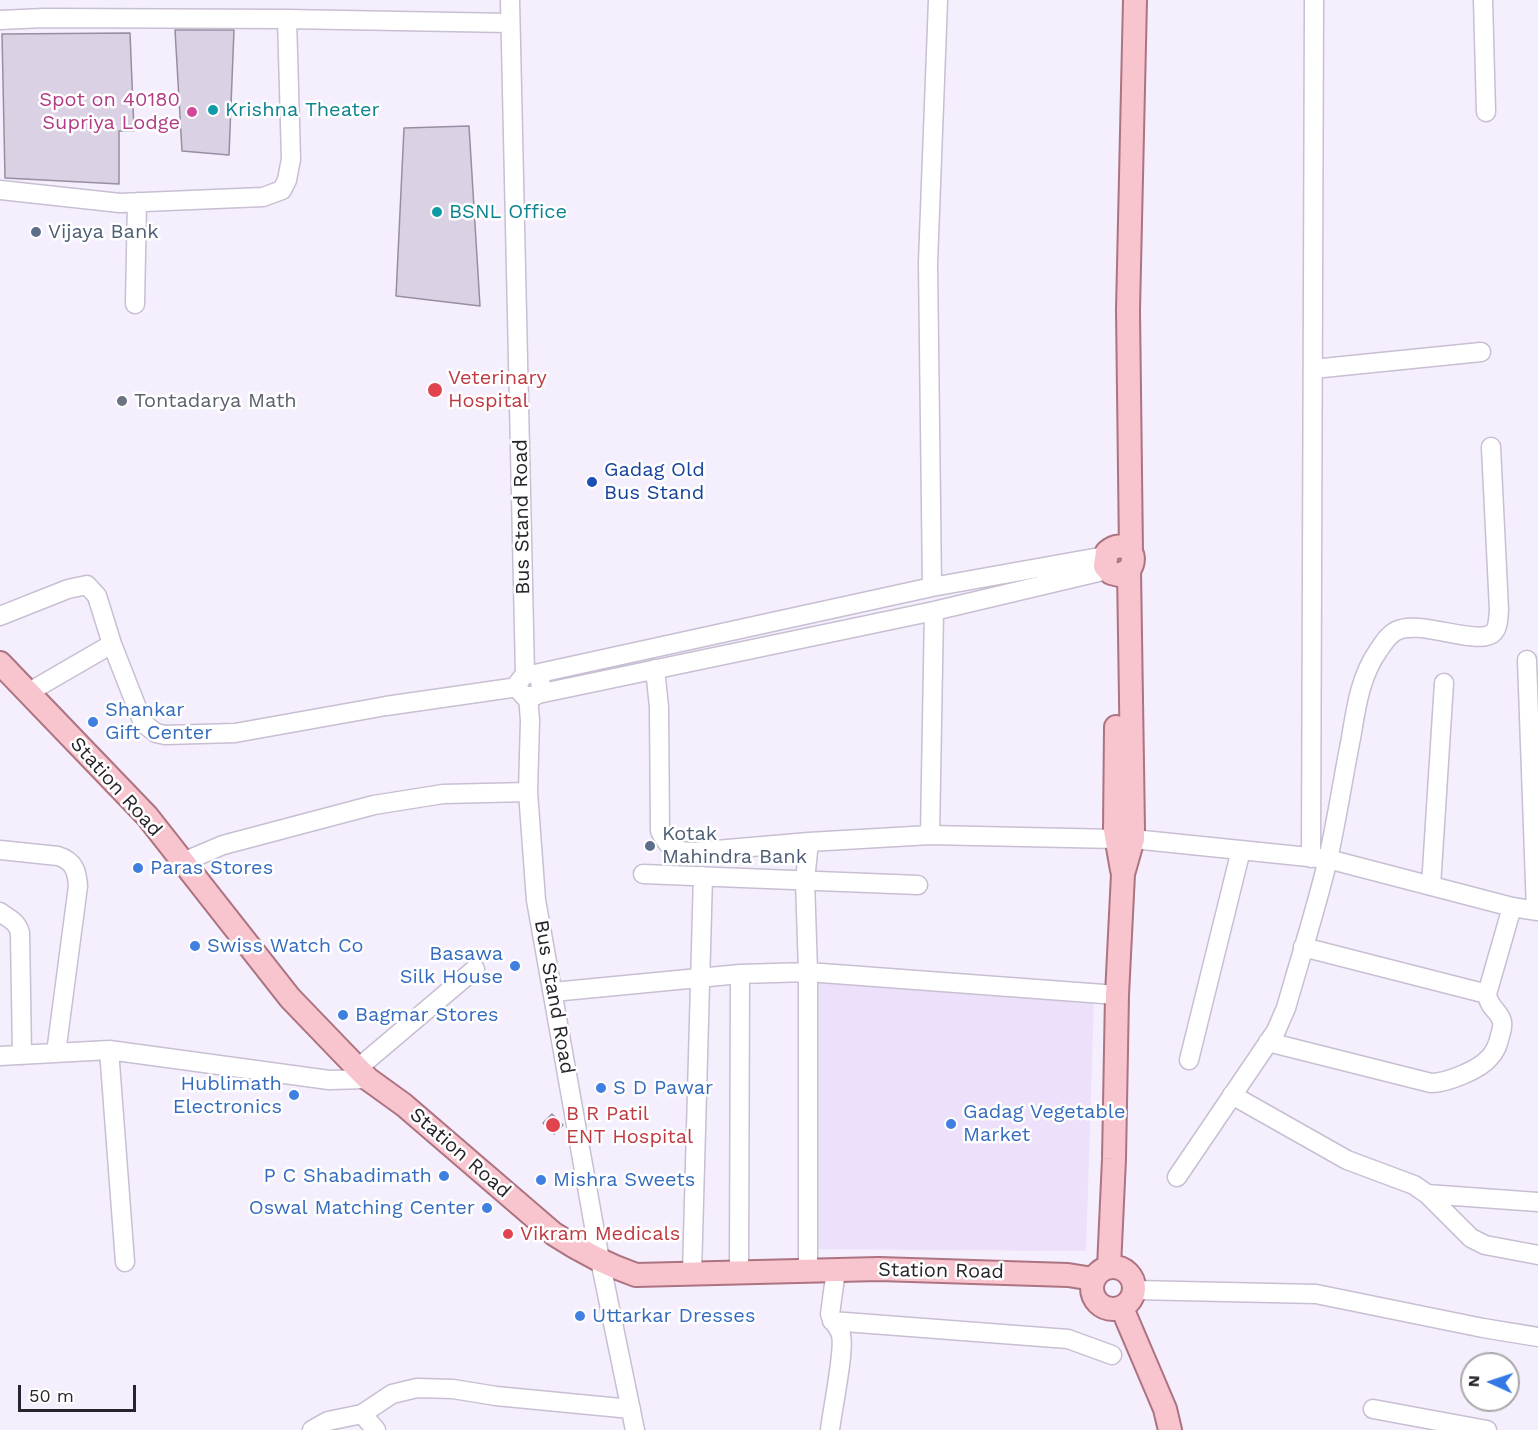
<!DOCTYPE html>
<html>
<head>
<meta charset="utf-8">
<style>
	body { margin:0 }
	#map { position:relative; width:1538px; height:1430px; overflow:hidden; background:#f5eefd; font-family:"Work Sans",sans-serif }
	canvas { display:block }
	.north { position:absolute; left:1460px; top:1352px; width:60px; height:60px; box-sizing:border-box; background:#fff; border:2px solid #a9a7aa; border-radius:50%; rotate:273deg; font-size:16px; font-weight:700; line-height:24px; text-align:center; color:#27242b }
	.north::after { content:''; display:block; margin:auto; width:21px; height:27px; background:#3478e5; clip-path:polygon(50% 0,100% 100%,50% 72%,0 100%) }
	.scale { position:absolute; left:18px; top:1385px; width:118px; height:27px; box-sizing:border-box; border:3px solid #27242b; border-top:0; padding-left:8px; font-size:18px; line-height:21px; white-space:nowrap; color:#27242b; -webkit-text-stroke:4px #fff; paint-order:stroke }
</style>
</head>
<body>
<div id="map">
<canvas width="1538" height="1430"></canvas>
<div class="north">N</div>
<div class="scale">50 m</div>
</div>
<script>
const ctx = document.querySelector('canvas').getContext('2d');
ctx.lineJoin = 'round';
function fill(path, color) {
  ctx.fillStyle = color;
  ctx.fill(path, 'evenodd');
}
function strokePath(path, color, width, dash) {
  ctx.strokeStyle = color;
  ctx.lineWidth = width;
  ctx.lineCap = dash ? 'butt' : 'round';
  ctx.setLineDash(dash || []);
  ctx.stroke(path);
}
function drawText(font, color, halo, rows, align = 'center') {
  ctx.font = font + ' "Work Sans",sans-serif';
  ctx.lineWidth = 5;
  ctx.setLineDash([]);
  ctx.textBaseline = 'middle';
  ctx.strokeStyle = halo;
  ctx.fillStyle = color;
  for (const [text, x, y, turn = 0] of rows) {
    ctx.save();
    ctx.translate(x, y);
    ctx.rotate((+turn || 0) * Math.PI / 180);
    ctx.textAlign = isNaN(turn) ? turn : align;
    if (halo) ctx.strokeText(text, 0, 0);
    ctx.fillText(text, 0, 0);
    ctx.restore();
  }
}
fill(new Path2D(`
	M814,977L1094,998L1086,1251L810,1249Z`), '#ede0fb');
const building = new Path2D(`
	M175,30H234L229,155L182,151Z
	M130,33L134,131H119V184L5,178L2,34Z
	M469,126L480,306L396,296L404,128Z
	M552,1114L563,1125L554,1134L543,1123Z`);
fill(building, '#dad1e4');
strokePath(building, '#978fa1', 1.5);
const minor = new Path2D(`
	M510,0L525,674
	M1483,0L1486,112
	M0,20L44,18L287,19L509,23
	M0,190L120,203L263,197L282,190L287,180L291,159L287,19
	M135,304L137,202
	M1313,369L1481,352
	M932,587L928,263L938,0
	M0,616L68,589L87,585L97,596L112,644L143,723L156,733L165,735L235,733L386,706L518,687
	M1527,660L1536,911
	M655,669L659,707L660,831C669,849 674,851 693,852L809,842L930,835L934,611
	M535,674L540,678L541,689L535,696H524L519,690L518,683L525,674H535L932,587L1105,556
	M29,692L112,644
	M538,694L934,611L1107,570
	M528,697L530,720L528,792L536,900L600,1260L635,1430
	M930,835L1116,839
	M1133,839L1328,859L1512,907L1538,911
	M0,850L58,856C74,861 77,871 78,886L56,1053
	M1311,858L1314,0
	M183,862L223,845L374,805L443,794L528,792
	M643,874L918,885
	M1431,886L1444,683
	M0,912C9,919 17,921 20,933L22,1055
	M1303,947L1487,994
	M553,992L740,974L808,972L1117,995
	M1268,1042L1431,1083C1446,1083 1480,1070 1490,1057C1496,1051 1498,1044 1500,1036C1501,1032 1503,1027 1502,1022C1500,1011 1489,1009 1487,994L1512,907
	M109,1050L125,1262
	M0,1056L109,1050L329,1080L368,1079
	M1189,1060L1241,850
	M358,1068L475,969
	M1232,1095L1347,1160L1414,1185L1427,1194L1471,1238L1485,1245L1538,1255
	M1177,1177L1276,1031L1286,1008C1300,959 1316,909 1328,859C1337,819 1343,778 1351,738C1356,708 1360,677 1378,651C1383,644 1388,635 1396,631C1420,618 1479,648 1494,632C1499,626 1498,617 1499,610L1491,447
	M1427,1194L1538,1202
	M739,1271L740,974
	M808,1271V972L805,880L809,842
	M692,1273L703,876
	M1135,1290L1316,1294L1483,1328L1538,1337
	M832,1321L1068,1339L1112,1355
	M1373,1409L1487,1430
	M362,1414L376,1430
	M312,1430L328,1421L362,1414L392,1394L417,1388L453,1389L496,1396L631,1409
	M830,1430C832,1411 845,1350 841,1335C839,1327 832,1322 830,1314L836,1270`);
const major = new Path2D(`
	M1131,552L1128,310L1135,0
	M0,663L147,816L290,998L368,1079L404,1105L554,1234C580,1251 607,1265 636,1275L879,1269L1068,1275L1093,1279
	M1116,727L1115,830L1122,870
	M1092 1288a21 21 0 1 1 42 0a21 21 0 1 1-42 0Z
	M1109,1267L1114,1159L1117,995L1123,874L1133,839V829L1129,570C1141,553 1123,538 1107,552L1105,566L1111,573L1119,575L1129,570
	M1122,1308L1165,1409L1170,1430`);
strokePath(minor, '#c8bfd2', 21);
strokePath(major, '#ac7380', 26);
strokePath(minor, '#fff', 18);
strokePath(major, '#f8c4ce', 22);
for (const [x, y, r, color] of [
	[213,110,6,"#0f9aa8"],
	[192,112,6,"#d1479c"],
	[437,212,6,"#0f9aa8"],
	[36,232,6,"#5c6f8a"],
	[435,390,8,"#e0444e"],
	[122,401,6,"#6b7280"],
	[592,482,6,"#1a4fb4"],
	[93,722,6,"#3f7fe0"],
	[650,846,6,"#5c6f8a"],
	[138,868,6,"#3f7fe0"],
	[195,946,6,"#3f7fe0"],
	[515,966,6,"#3f7fe0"],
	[343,1015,6,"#3f7fe0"],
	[601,1088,6,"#3f7fe0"],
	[294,1095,6,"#3f7fe0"],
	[951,1124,6,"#3f7fe0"],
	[553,1125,8,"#e0444e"],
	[444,1176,6,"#3f7fe0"],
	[541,1180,6,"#3f7fe0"],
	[487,1208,6,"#3f7fe0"],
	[508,1234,6,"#e0444e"],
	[580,1316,6,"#3f7fe0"]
]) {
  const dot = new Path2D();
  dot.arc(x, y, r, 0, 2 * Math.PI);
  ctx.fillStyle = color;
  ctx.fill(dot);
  strokePath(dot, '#fff', 2);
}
drawText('20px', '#b23c85', '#fff', [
	["Spot on 40180",180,100],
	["Supriya Lodge",180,123]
], 'right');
drawText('20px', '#0d838f', '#fff', [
	["Krishna Theater",225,110],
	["BSNL Office",449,212]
], 'left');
drawText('20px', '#4e5e75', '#fff', [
	["Vijaya Bank",48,232],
	["Kotak",662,834],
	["Mahindra Bank",662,857]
], 'left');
drawText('20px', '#be3a42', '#fff', [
	["Veterinary",448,378],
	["Hospital",448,401],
	["B R Patil",566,1114],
	["ENT Hospital",566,1137],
	["Vikram Medicals",520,1234]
], 'left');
drawText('20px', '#5b616d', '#fff', [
	["Tontadarya Math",134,401]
], 'left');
drawText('20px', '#164399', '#fff', [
	["Gadag Old",604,470],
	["Bus Stand",604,493]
], 'left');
drawText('20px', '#27242b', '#fff', [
	["Bus Stand Road",522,517,-91],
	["Station Road",116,787,48],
	["Bus Stand Road",554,997,80],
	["Station Road",460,1153,41],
	["Station Road",941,1271,1]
]);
drawText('20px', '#366cbe', '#fff', [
	["Shankar",105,710],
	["Gift Center",105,733],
	["Paras Stores",150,868],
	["Swiss Watch Co",207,946],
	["Basawa",503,954,"right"],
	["Silk House",503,977,"right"],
	["Bagmar Stores",355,1015],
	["Hublimath",282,1084,"right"],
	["Electronics",282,1107,"right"],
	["S D Pawar",613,1088],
	["Gadag Vegetable",963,1112],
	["Market",963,1135],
	["P C Shabadimath",432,1176,"right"],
	["Mishra Sweets",553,1180],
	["Oswal Matching Center",475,1208,"right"],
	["Uttarkar Dresses",592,1316]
], 'left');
</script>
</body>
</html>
